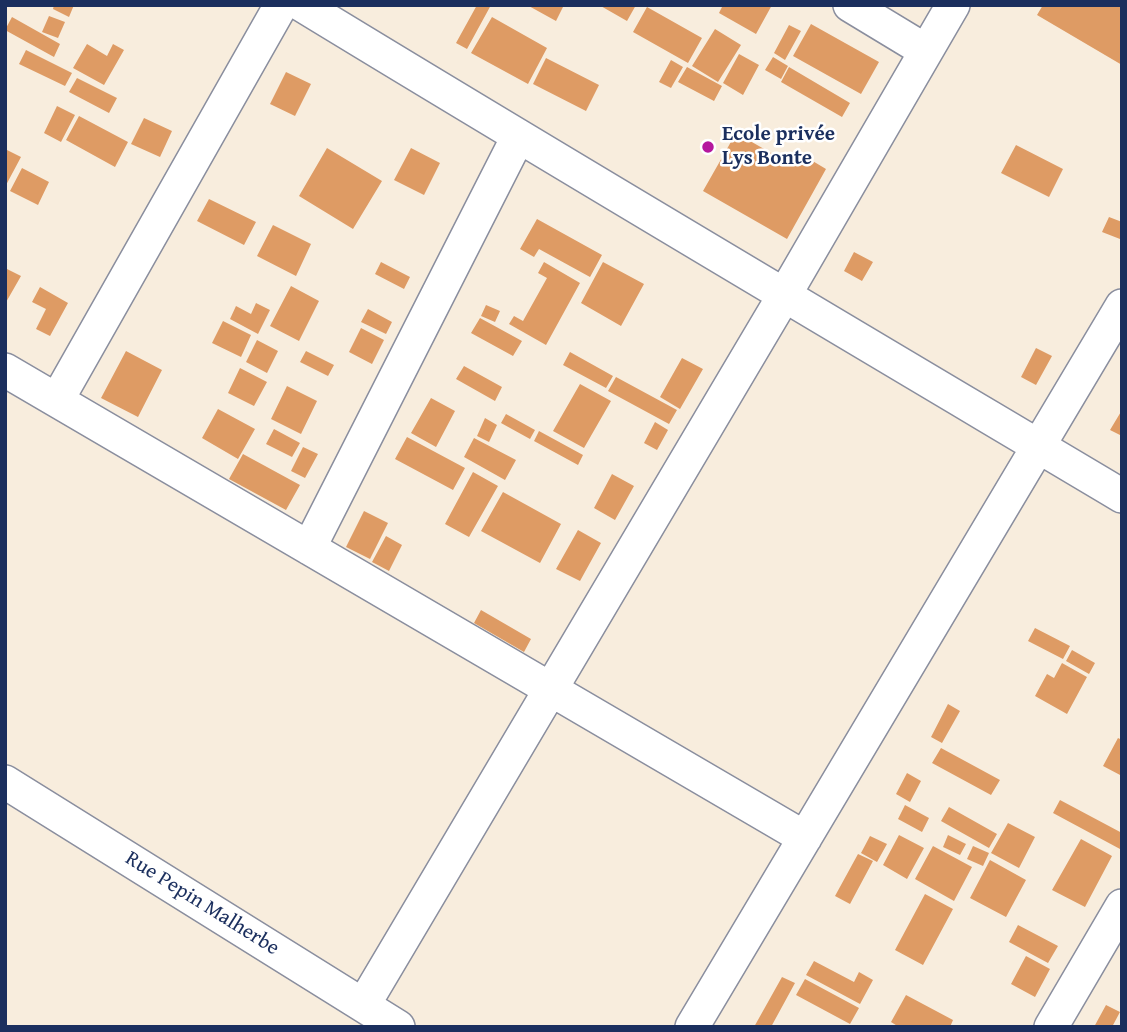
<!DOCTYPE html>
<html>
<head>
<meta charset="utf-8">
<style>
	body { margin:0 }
	#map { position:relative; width:1127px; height:1032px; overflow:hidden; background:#f8eddd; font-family:"Gentium Book Plus",serif }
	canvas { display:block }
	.frame { position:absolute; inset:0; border:7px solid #1b2f5e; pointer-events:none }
</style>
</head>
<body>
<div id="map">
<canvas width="1127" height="1032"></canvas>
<div class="frame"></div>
</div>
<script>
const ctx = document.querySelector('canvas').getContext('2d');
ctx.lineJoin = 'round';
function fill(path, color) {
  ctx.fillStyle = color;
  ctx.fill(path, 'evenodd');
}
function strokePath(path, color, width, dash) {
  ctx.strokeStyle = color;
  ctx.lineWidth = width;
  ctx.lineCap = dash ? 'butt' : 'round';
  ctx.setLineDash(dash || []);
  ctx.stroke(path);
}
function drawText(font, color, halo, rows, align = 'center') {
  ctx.font = font + ' "Gentium Book Plus",serif';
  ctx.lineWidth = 5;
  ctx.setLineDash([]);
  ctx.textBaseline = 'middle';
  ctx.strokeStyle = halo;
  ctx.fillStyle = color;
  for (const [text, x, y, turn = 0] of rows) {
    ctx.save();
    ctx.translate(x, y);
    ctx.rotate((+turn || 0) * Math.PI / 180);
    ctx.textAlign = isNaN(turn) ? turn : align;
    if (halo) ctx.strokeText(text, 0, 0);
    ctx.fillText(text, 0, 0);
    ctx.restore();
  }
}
fill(new Path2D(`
	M54,5H74L69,17L53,9Z
	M477,5H491L467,49L456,43Z
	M527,5H564L556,21Z
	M599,5H636L627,21Z
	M723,5H772L756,34L719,13Z
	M1043,5H1122V65L1037,15Z
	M647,7L702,38L688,63L633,32Z
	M49,16L65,22L58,38L42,32Z
	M12,17L60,44L54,57L5,30Z
	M492,17L547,48L528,84L471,53Z
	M811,24L879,62L861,94L793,56Z
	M789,25L801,31L785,60L774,53Z
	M715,29L741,45L718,82L692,66Z
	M87,44L107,56L113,44L124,50L104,85L73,68Z
	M26,50L72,73L65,86L19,64Z
	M739,54L759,65L743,95L723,83Z
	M773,57L788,66L781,79L765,70Z
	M546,58L599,85L586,111L533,84Z
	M671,60L683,67L671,88L659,82Z
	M687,67L722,86L714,101L678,82Z
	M789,67L850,103L842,117L781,82Z
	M286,72L311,84L295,116L270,104Z
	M77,78L117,98L109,113L69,92Z
	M57,106L75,115L61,142L44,133Z
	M79,116L128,142L115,167L66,140Z
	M144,118L172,131L160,157L131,144Z
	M736,133L794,166L801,154L826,169L787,239L703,191Z
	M1016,145L1063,169L1049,197L1001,173Z
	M327,148L382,181L353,229L299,196Z
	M411,148L440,163L424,195L394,180Z
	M5,149L21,157L5,187Z
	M22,168L49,182L38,205L10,191Z
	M209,199L256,222L244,245L197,221Z
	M1109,217L1122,222V234L1120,239L1102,232Z
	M537,219L602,255L590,277L539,249L534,257L520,249Z
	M273,225L311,244L296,276L257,256Z
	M854,252L873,262L862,281L844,271Z
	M381,262L410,277L404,289L375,274Z
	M544,262L580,283L546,345L509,324L514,316L523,321L547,278L538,273Z
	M603,262L644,284L621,326L581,303Z
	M5,268L21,276L5,304Z
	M291,286L319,301L299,341L270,326Z
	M40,287L68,303L50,336L36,329L46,309L32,302Z
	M256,303L270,310L258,334L230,319L236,306L251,314Z
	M486,305L500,311L495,322L481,316Z
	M368,309L392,322L386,334L361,322Z
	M480,318L522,341L513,356L471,333Z
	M223,321L251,335L241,357L212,343Z
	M361,328L384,340L372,364L349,352Z
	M257,340L278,351L267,373L246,362Z
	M1036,348L1052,356L1036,385L1021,377Z
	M126,351L162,370L138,417L101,398Z
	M306,351L334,365L328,376L300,362Z
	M570,352L613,376L606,388L563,365Z
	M682,358L703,369L680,409L660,397Z
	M464,366L502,387L495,401L456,379Z
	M240,368L267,382L254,406L228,393Z
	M616,377L677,410L669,424L608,391Z
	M580,384L611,401L584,448L553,431Z
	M287,386L317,401L301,434L271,419Z
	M431,398L455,411L436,447L411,433Z
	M218,409L255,429L238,459L202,438Z
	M1122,410V436L1110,430Z
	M506,414L535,430L530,439L501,423Z
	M485,418L497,425L489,442L477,436Z
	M655,422L668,430L657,450L644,443Z
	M274,429L300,443L292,457L266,444Z
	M539,431L583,455L578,465L534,441Z
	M407,437L465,468L453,490L395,459Z
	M474,438L516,460L505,480L464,457Z
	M303,447L318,454L305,478L291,471Z
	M243,454L300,485L286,510L229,479Z
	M473,472L498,486L469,537L445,524Z
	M612,474L634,486L615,520L594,508Z
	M503,492L561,524L540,563L481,531Z
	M364,511L388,523L370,559L346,547Z
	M578,530L601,543L580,581L556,569Z
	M386,536L402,545L389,571L372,562Z
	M481,610L531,639L524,652L474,623Z
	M1035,628L1070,646L1063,659L1028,641Z
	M1072,650L1095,663L1089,674L1066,661Z
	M1062,663L1087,677L1067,714L1035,696L1047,674L1054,678Z
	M948,704L960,711L942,743L931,737Z
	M1118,738L1122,740V776L1103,766Z
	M941,748L1000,780L991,795L932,763Z
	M907,773L921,781L910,802L896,794Z
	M1060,800L1122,833V846L1120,849L1053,813Z
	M905,805L929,818L922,832L898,819Z
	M949,807L997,834L989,848L941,821Z
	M1008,823L1035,837L1019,868L991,853Z
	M899,835L924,848L907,879L883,865Z
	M948,835L966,844L960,855L943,847Z
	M870,836L887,844L877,862L861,853Z
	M1081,839L1112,856L1085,907L1052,890Z
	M933,846L972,867L954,901L915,879Z
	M973,846L989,853L983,866L967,859Z
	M858,854L873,861L850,904L835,896Z
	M990,860L1026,880L1006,917L970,898Z
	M925,894L953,909L923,965L895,950Z
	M1018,925L1058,946L1048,963L1009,942Z
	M1026,956L1050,969L1035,997L1011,984Z
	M814,961L854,982L859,972L873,980L860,1004L806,975Z
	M782,977L795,983L771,1027H754Z
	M805,979L859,1008L850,1024L796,995Z
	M906,995L953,1020L950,1027H899L891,1022Z
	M1106,1005L1120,1012L1112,1027H1094Z`), '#de9b64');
const minor = new Path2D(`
	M302,5C574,171 848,333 1122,496
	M850,5L926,51
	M5,370L805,838
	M57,400L281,5
	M309,548L518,137
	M5,782L398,1027
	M364,1004L785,294L953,5
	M692,1027L1122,306
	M1051,1027L1122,906`);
strokePath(minor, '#8a8e9e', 36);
strokePath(minor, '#fff', 33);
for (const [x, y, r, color] of [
	[708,147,7,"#b5179e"]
]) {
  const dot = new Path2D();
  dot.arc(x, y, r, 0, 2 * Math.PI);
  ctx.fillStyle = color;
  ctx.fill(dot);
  strokePath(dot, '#fff', 2.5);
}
drawText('bold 21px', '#1b2f5e', '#fff', [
	["Ecole privée",722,135],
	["Lys Bonte",722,159]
], 'left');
drawText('21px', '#1b2f5e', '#fff', [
	["Rue Pepin Malherbe",202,904,32]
]);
</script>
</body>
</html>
